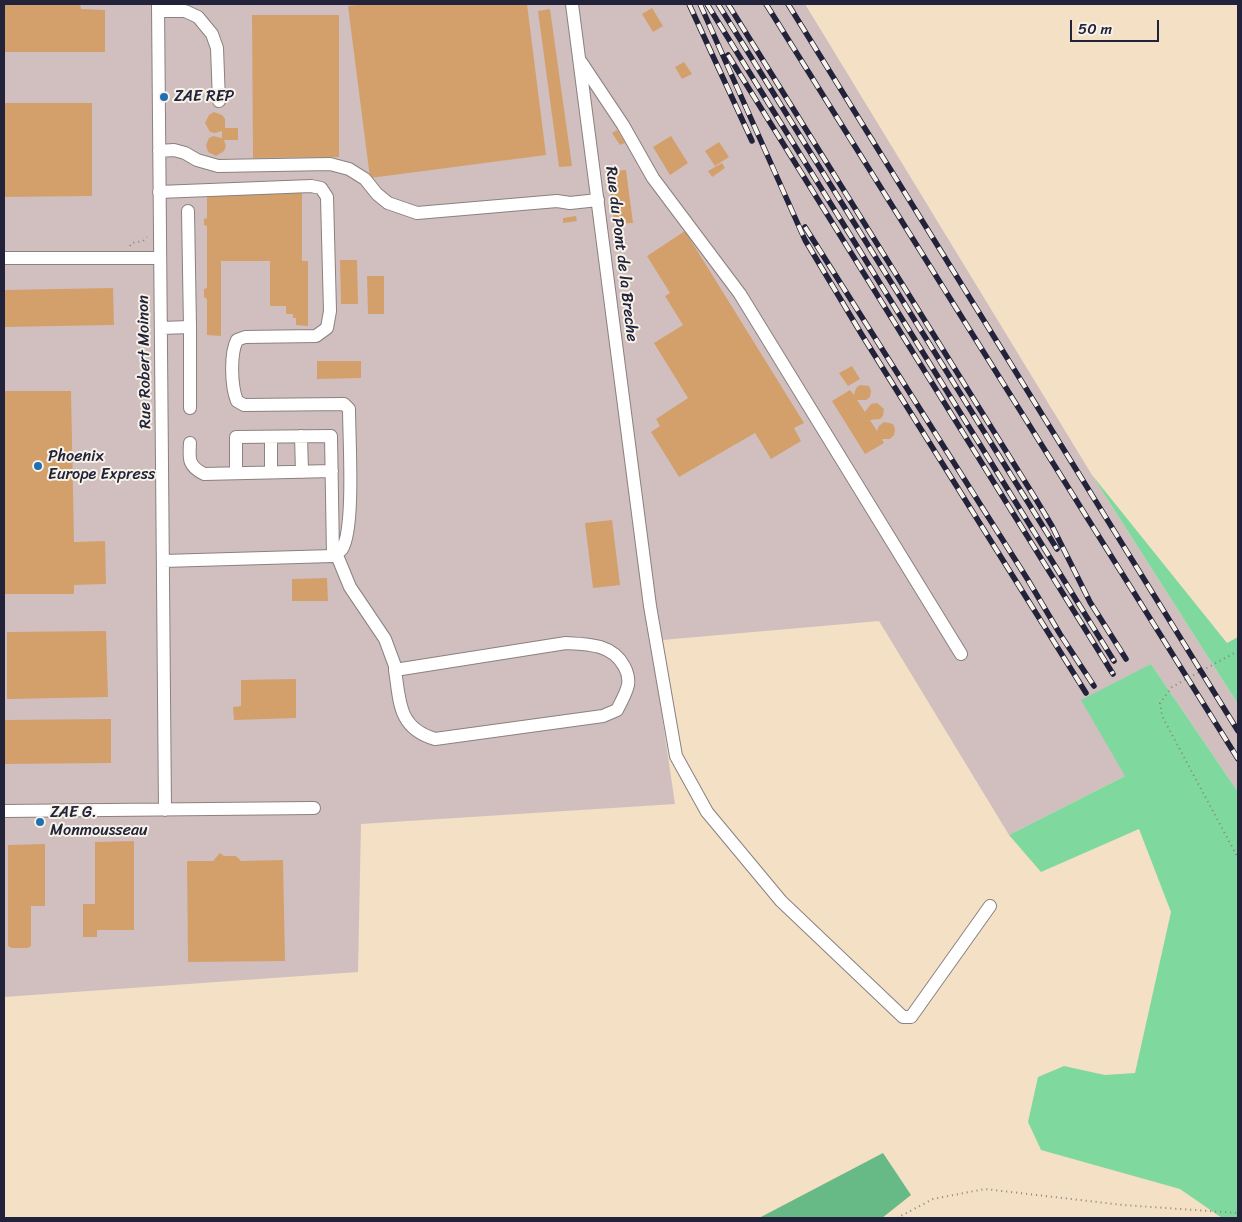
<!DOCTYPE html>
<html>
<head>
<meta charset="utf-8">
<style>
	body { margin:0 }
	#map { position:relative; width:1242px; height:1222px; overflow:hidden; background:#f3e0c5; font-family:Sriracha,sans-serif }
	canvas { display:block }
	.frame { position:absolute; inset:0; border:5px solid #22223b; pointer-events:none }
	.scale { position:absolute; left:1070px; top:20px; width:89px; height:22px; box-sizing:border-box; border:2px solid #22223b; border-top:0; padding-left:6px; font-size:15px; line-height:18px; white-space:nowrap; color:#22223b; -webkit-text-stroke:4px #f7f3e8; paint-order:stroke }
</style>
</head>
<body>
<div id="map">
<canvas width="1242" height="1222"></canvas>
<div class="frame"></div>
<div class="scale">50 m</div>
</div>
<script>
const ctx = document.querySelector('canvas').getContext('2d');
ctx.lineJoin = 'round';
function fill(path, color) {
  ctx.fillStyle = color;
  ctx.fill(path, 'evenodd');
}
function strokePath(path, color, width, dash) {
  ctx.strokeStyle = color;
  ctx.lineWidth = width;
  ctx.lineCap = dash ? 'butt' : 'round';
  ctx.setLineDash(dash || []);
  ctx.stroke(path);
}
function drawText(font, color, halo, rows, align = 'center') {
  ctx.font = font + ' Sriracha,sans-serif';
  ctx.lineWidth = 4;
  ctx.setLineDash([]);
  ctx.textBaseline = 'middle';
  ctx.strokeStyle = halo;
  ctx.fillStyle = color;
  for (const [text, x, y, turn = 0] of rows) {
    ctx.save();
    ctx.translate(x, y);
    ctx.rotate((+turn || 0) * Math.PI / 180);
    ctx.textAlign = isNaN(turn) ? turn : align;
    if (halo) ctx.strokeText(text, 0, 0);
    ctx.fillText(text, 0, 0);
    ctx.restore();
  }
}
fill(new Path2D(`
	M4,4H805L1092,475L1238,704V792L1151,664L1125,776L1009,835L879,621L651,641L675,804L361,824L358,972L4,997Z`), '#d1bfbf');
fill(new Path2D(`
	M1092,475L1227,643L1238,637V704Z
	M1151,664L1238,792V1218H1222L1180,1189L1041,1150L1028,1122L1038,1077L1064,1066L1105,1075L1135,1073L1171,912L1139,829L1041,872L1009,835L1125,776L1081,700Z`), '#7fd99f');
fill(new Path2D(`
	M883,1153L911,1195L882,1218H759Z`), '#67b986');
fill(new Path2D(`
	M4,4H80L81,9L105,10V52H4Z
	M365,4H527L546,155L370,178L348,6Z
	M652,8L663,26L653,32L642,14Z
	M550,9L572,166L559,167L538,11Z
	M252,15H339V157L253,158Z
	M684,62L692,74L682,79L675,67Z
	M4,103H92V196L4,197Z
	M214,112L222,115L225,119V128H238V140H224L226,146L224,151L216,156L208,152L206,145L209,138L213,136L222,138V131L215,133L210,132L205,123L209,115Z
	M617,130L625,143L620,145L612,133Z
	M671,136L688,163L670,175L653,147Z
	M719,142L729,157L715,166L705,151Z
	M722,163L725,168L712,177L708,171Z
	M626,170L633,223L614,224L608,171Z
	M302,191V261H308V326L296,325V318H293V314H286V306H270V261H221V336L207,335V299L204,297V289L207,288V226L204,225V219L207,218V193Z
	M576,216L577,221L563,223V218Z
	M685,231L804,423L794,428L801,441L771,459L755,433L679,477L651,432L660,426L656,419L688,398L654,343L683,325L665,296L670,293L647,256Z
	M340,260H357L358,304H341Z
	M367,276H384V314H368Z
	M113,288L114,325L4,327V290Z
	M317,361H361V378L317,379Z
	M852,366L860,379L848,386L839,373Z
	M860,385L869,386L871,391L870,397L866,400H857L865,412L871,404L877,403L884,409L883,416L880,419L870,420L877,431L879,426L884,422L893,424L895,429L894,435L890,439H882L884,443L865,454L832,401L850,390L854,395L856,388Z
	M4,391H71L74,542L105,541L106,584L74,585V594H4Z
	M612,520L620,585L593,588L585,523Z
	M327,578L328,601H292V579Z
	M106,631L108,697L7,699V632Z
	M296,679V718L234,720L233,707L241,706V680Z
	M111,719V763L4,764V720Z
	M134,841V930H97V937H83V904H95V842Z
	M45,844V906H31V946L28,948H11L8,946V845Z
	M220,853L224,856H236L241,861L283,860L285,961L188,962L187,861H213Z`), '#d3a06b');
const minor = new Path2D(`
	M158,4L165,810
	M572,4L650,606L676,756L707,812L781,901L903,1017H911L990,906
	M158,11H185L198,17L212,34L217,48L219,101
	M581,62L623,125L653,178L740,294L961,654
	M159,151L174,150L185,153L197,160L218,166L330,164L349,169L365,179L377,194L388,203L417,213L557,201L570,203L598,200
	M159,192L311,186L321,188L327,197L330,311L327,328L316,336L245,337L237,340C230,354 231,386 237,401L244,405L344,404L349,409C349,437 355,529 342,549C340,552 336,554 333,556L163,561
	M4,258H160
	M161,328L190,327L188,211
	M190,408V327
	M301,436L302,472
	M271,437V472
	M190,443C189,459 188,466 204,474L332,471
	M236,473V437L331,436L333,556
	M336,553L350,587L385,639L395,666V670C400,702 398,728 435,739L603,716L617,710C621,702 626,694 628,685C629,679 627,671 624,666C612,644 588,644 566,643L395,670
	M4,811L314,808`);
strokePath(minor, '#8a8180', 14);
strokePath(new Path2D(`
	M130,246L132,243L143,241L147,237
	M1238,651L1172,687L1160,703L1162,716L1238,858
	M897,1218L933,1199L985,1189L1123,1205L1238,1213
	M1237,1218L1238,1215`), '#8a8180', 2, [1, 4]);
strokePath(minor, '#fff', 12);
const rail = new Path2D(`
	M689,4L752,141
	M700,4L805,240L862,335L1086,693
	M707,4L1114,661
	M718,4L1057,549
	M728,4L1037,501L1052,526L1090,602L1126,659
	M766,4L1238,759
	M788,4L1238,731
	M728,55L1113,674
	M805,227L1028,580L1060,634L1094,686`);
strokePath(rail, '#22223b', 5.5);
strokePath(rail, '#f7f3e8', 4, [11]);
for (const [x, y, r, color] of [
	[164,97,5,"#1f6fb2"],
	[38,466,5,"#1f6fb2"],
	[40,822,5,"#1f6fb2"]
]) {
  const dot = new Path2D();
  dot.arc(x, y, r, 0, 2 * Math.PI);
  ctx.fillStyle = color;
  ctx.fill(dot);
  strokePath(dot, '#f7f3e8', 2);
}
drawText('16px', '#22223b', '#f7f3e8', [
	["ZAE REP",174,97],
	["Phoenix",48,457],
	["Europe Express",48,475],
	["ZAE G.",50,813],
	["Monmousseau",50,831]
], 'left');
drawText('16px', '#22223b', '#f7f3e8', [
	["Rue du Pont de la Breche",621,254,83],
	["Rue Robert Moinon",145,362,-91]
]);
</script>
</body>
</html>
